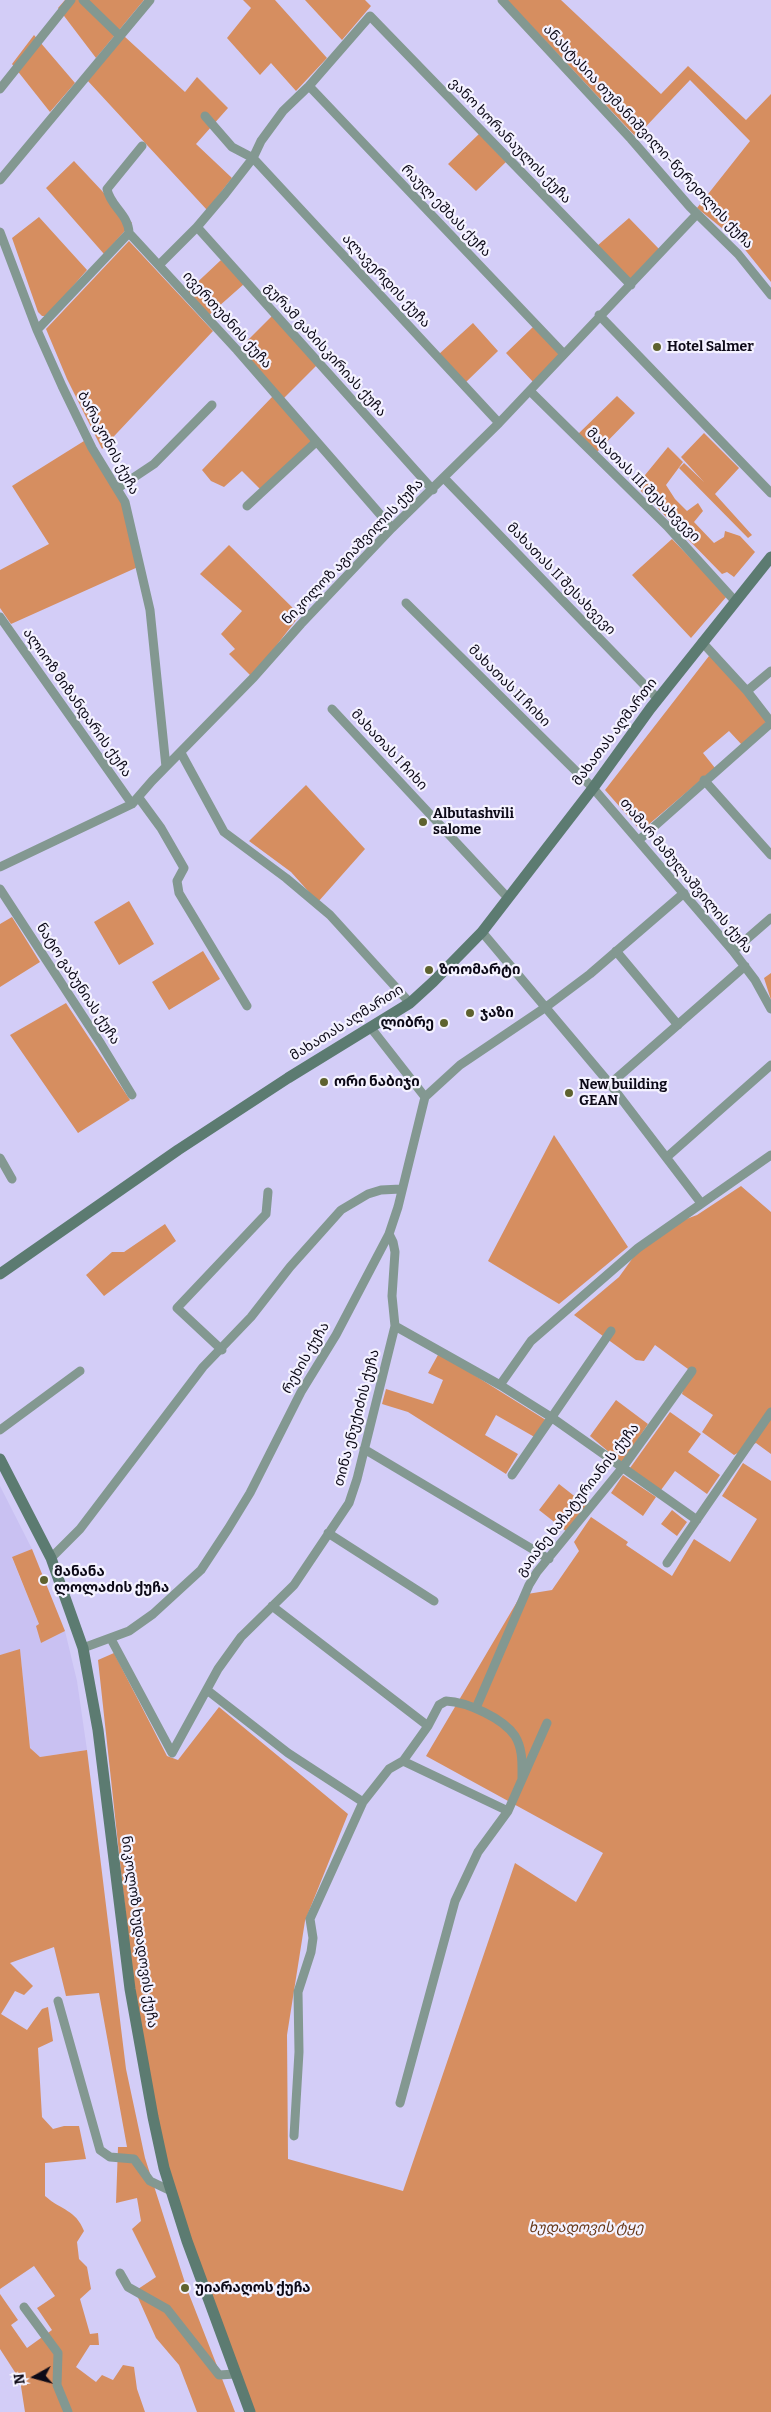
<!DOCTYPE html>
<html>
<head>
<meta charset="utf-8">
<style>
	body { margin:0 }
	#map { position:relative; width:771px; height:2412px; overflow:hidden; background:#d3cdf7; font-family:Bitter,serif }
	canvas { display:block }
	.north { position:absolute; left:10px; top:2352px; width:50px; height:50px; -webkit-text-stroke:4px #f4f2ff; paint-order:stroke; rotate:263deg; font-size:14px; font-weight:700; line-height:20px; text-align:center; color:#0c0917 }
	.north::after { content:''; display:block; margin:auto; width:18px; height:22px; background:#0c0917; clip-path:polygon(50% 0,100% 100%,50% 72%,0 100%) }
</style>
</head>
<body>
<div id="map">
<canvas width="771" height="2412"></canvas>
<div class="north">N</div>
</div>
<script>
const ctx = document.querySelector('canvas').getContext('2d');
ctx.lineJoin = 'round';
function fill(path, color) {
  ctx.fillStyle = color;
  ctx.fill(path, 'evenodd');
}
function strokePath(path, color, width, dash) {
  ctx.strokeStyle = color;
  ctx.lineWidth = width;
  ctx.lineCap = dash ? 'butt' : 'round';
  ctx.setLineDash(dash || []);
  ctx.stroke(path);
}
function drawText(font, color, halo, rows, align = 'center') {
  ctx.font = font + ' Bitter,"Noto Sans Georgian",serif';
  ctx.lineWidth = 4.5;
  ctx.setLineDash([]);
  ctx.textBaseline = 'middle';
  ctx.strokeStyle = halo;
  ctx.fillStyle = color;
  for (const [text, x, y, turn = 0] of rows) {
    ctx.save();
    ctx.translate(x, y);
    ctx.rotate((+turn || 0) * Math.PI / 180);
    ctx.textAlign = isNaN(turn) ? turn : align;
    if (halo) ctx.strokeText(text, 0, 0);
    ctx.fillText(text, 0, 0);
    ctx.restore();
  }
}
fill(new Path2D(`
	M0,1486L32,1549L12,1558L39,1624L41,1643L65,1631L77,1681L87,1750L40,1757L30,1748L20,1650L0,1655Z`), '#c9c1f2');
fill(new Path2D(`
	M65,0H144L96,58L58,8Z
	M243,0H275L327,58L296,91L271,63L260,75L227,38L251,8Z
	M305,0H365L371,6L342,40Z
	M507,0H561L661,94L688,66L746,120L771,94V282L738,241L697,208L750,141L690,80L636,137Z
	M34,35L75,83L50,112L12,64Z
	M124,36L185,92L197,77L228,108L196,144L232,178L207,210L87,80Z
	M479,134L506,162L476,191L448,164Z
	M74,161L132,223L104,254L46,188Z
	M39,217L87,270L47,316H42L38,312L12,238Z
	M629,218L659,249L630,279L597,246Z
	M129,241L213,331L102,449L67,379L46,329Z
	M221,260L244,284L209,315L188,291Z
	M272,316L317,365L282,400L240,348Z
	M473,323L498,351L465,383L439,354Z
	M533,327L561,355L534,383L506,353Z
	M273,396L312,442L261,490L242,471L224,487L211,481L202,470Z
	M617,396L635,413L595,454L576,436Z
	M704,433L739,468L715,494L752,535L748,538L679,468L684,463L704,482L681,457Z
	M84,441L107,473L122,501L138,567L11,624L0,608V570L49,544L12,486Z
	M668,447L683,462L666,485L675,499L687,511L698,503L703,511L694,522L714,543L724,537L725,531L740,536L755,552L734,577L727,572L722,574L636,486Z
	M672,539L727,596L691,638L632,575Z
	M229,545L300,615L252,677L229,654L235,649L221,634L242,611L200,574Z
	M709,656L717,661L767,721L742,745L729,731L703,753L715,768L641,831L605,790Z
	M306,785L365,849L318,902L291,872L249,841Z
	M129,901L154,944L119,965L94,922Z
	M12,917L40,962L0,987V924Z
	M203,951L220,979L169,1010L152,982Z
	M771,973V1000L764,978Z
	M66,1003L130,1100L78,1133L10,1035Z
	M554,1135L628,1247L559,1304L488,1261Z
	M741,1186L771,1212V1454L756,1443L734,1455L702,1432L713,1415L682,1394L688,1369L655,1345L644,1361L636,1360L574,1315L619,1277L640,1248L673,1224L697,1215Z
	M165,1224L176,1241L104,1296L86,1275L112,1252H124Z
	M439,1353L549,1422L538,1439L496,1415L485,1435L518,1454L506,1474L408,1412L382,1404L386,1389L433,1404L443,1380L428,1373Z
	M616,1400L648,1424L622,1463L590,1436Z
	M670,1412L701,1434L688,1452L720,1475L707,1494L675,1471L661,1490L630,1468Z
	M743,1463L771,1481V2412H245L191,2246L144,2083L98,1660L114,1653L167,1756L178,1760L219,1707L348,1814L305,1921L287,2035L288,2159L403,2191L515,1863L576,1902L603,1853L426,1756L521,1595L552,1590L579,1551L574,1542L591,1517L628,1542L626,1545L672,1576L694,1539L730,1562L757,1519L722,1496Z
	M623,1475L656,1497L643,1516L611,1493Z
	M559,1484L587,1506L567,1532L539,1510Z
	M672,1510L687,1522L677,1536L661,1524Z
	M32,1549L65,1631L41,1643L36,1626L39,1624L12,1557Z
	M20,1649L30,1748L40,1757L87,1750L126,2069L145,2158L187,2289L235,2412H197L179,2365L156,2338L135,2291L156,2277L132,2229L141,2221L137,2198L116,2203L118,2147H127L99,1993L66,1996L54,1947L10,1963L33,1986L24,1995L15,1991L1,2014L27,2030L42,2009L48,2007L53,2041L38,2048L42,2117L53,2129L64,2126H79L86,2159L45,2163V2196C62,2211 75,2209 84,2231L77,2242L79,2259L87,2267L91,2289L80,2299L90,2334L98,2333L99,2345H90L76,2367L96,2382L102,2375L113,2380L123,2365L134,2367L137,2389L145,2412H25L20,2380L0,2349V2294L18,2320L11,2325L27,2348L52,2330L37,2308L55,2296L34,2266L0,2289V1655Z`), '#d68e60');
strokePath(new Path2D(`
	M83,0L120,36
	M502,0L631,139L690,207L738,254L771,295
	M309,86L564,354
	M0,89L71,0
	M205,116L232,147L253,158L499,423
	M0,180L150,0
	M197,227L433,490
	M0,232L37,330L62,386L92,448L125,502L150,610L166,767
	M129,233C129,215 110,206 107,189L142,146
	M159,265L197,227L225,194L253,158L261,141L283,111L309,86L370,16L631,285
	M599,315L771,493
	M37,330L129,233L237,350L392,528
	M530,391L667,526L735,601
	M444,478L658,699
	M118,488L154,464L212,405
	M247,506L316,442
	M406,603L593,788L733,951L755,980L771,1009
	M0,617L132,804
	M702,642L747,691L771,671
	M747,691L771,722
	M332,709L508,898
	M181,753L224,832L286,878L330,915L410,1003
	M704,780L771,855
	M139,798L161,828L184,868L177,881L179,893L247,1006
	M639,840L771,723
	M0,867L132,804L152,781L254,677L301,624L392,528L499,423L697,214
	M0,889L101,1044L132,1095
	M482,932L610,1084L701,1203
	M616,951L678,1025
	M733,951L771,918
	M610,1084L745,966
	M425,1097L460,1065L546,1007L590,974L684,893
	M667,1157L771,1065
	M0,1158L12,1179
	M395,1326L500,1385L531,1341L638,1248L771,1155
	M222,1350L177,1308L266,1214L268,1192
	M500,1385L551,1417L697,1520
	M0,1430L80,1371
	M364,1449L549,1559
	M512,1475L611,1331
	M328,1533L434,1601
	M51,1558L80,1529L203,1367L251,1317L290,1267L341,1210L368,1194L381,1190L401,1189
	M667,1563L771,1412
	M272,1606L428,1726
	M111,1639L172,1753L218,1669L241,1637L294,1585L349,1503L357,1479L395,1326L392,1296L395,1252L393,1242L389,1234
	M83,1648L129,1631L153,1614L201,1570L228,1529L250,1493L301,1392L336,1335L389,1234L398,1207L425,1097L371,1028
	M207,1690L288,1753L363,1802
	M476,1708L529,1585L537,1572L623,1467L692,1371
	M403,1761L508,1811
	M58,2001L100,2150L110,2157L134,2159L150,2181L171,2191
	M400,2103L455,1901L478,1852L508,1811L547,1723
	M294,2136L299,2052L298,1992L311,1952L313,1938L310,1919L363,1802L389,1769L403,1761L428,1726L439,1705L446,1701C467,1702 503,1718 515,1736C523,1749 522,1764 522,1778
	M120,2273L128,2287L167,2309L219,2375L235,2374
	M24,2307L58,2353L57,2385L68,2412`), '#839891', 9);
strokePath(new Path2D(`
	M0,1274L178,1150L288,1078L410,1003L433,982L482,932L593,788L650,709L771,557
	M0,1459L51,1558L83,1648L98,1730L130,1989L153,2117L164,2168L187,2241L250,2412`), '#5c7b71', 11);
for (const [x, y, r, color] of [
	[657,347,5,"#5e622f"],
	[423,822,5,"#5e622f"],
	[429,970,5,"#5e622f"],
	[470,1013,5,"#5e622f"],
	[444,1023,5,"#5e622f"],
	[324,1082,5,"#5e622f"],
	[569,1093,5,"#5e622f"],
	[44,1580,5,"#5e622f"],
	[185,2288,5,"#5e622f"]
]) {
  const dot = new Path2D();
  dot.arc(x, y, r, 0, 2 * Math.PI);
  ctx.fillStyle = color;
  ctx.fill(dot);
  strokePath(dot, '#f4f2ff', 2);
}
drawText('14px', '#0c0917', '#f4f2ff', [
	["ანასტასია თუმანიშვილი-წერეთლის ქუჩა",648,137,47],
	["ვანო ხორანაულის ქუჩა",510,141,46],
	["რაულ ეშბას ქუჩა",446,211,46],
	["ალავერდის ქუჩა",386,281,47],
	["ივერთუბნის ქუჩა",227,320,48],
	["გურამ გაბისკირიას ქუჩა",325,350,48],
	["ბარაკონის ქუჩა",108,443,62],
	["მახათას III შესახვევი",643,485,45],
	["ნიკოლოზ აგიაშვილის ქუჩა",353,552,-46],
	["მახათას II შესახვევი",561,579,46],
	["მახათას II ჩიხი",509,686,45],
	["ალიოზ მიზანდარის ქუჩა",77,703,55],
	["მახათას აღმართი",615,732,-53],
	["მახათას I ჩიხი",389,750,47],
	["თამარ მამულაშვილის ქუჩა",686,876,50],
	["ნატო გაბუნიას ქუჩა",78,984,57],
	["მახათას აღმართი",347,1023,-32],
	["რეხის ქუჩა",306,1358,-60],
	["თინა ენუქიძის ქუჩა",357,1418,-75],
	["გაიანე ხაჩატურიანის ქუჩა",578,1500,-52],
	["ნიკოლოზ ხუდადოვის ქუჩა",139,1932,82]
]);
drawText('bold 14px', '#0c0917', '#f4f2ff', [
	["Hotel Salmer",667,347],
	["Albutashvili",433,814],
	["salome",433,830],
	["ზოომარტი",439,970],
	["ჯაზი",480,1013],
	["ლიბრე",434,1023,"right"],
	["ორი ნაბიჯი",334,1082],
	["New building",579,1085],
	["GEAN",579,1101],
	["მანანა",54,1572],
	["ლოლაძის ქუჩა",54,1588],
	["უიარაღოს ქუჩა",195,2288]
], 'left');
drawText('italic 14px', '#663717', '#f4f2ff', [
	["ხუდადოვის ტყე",586,2228]
]);
</script>
</body>
</html>
